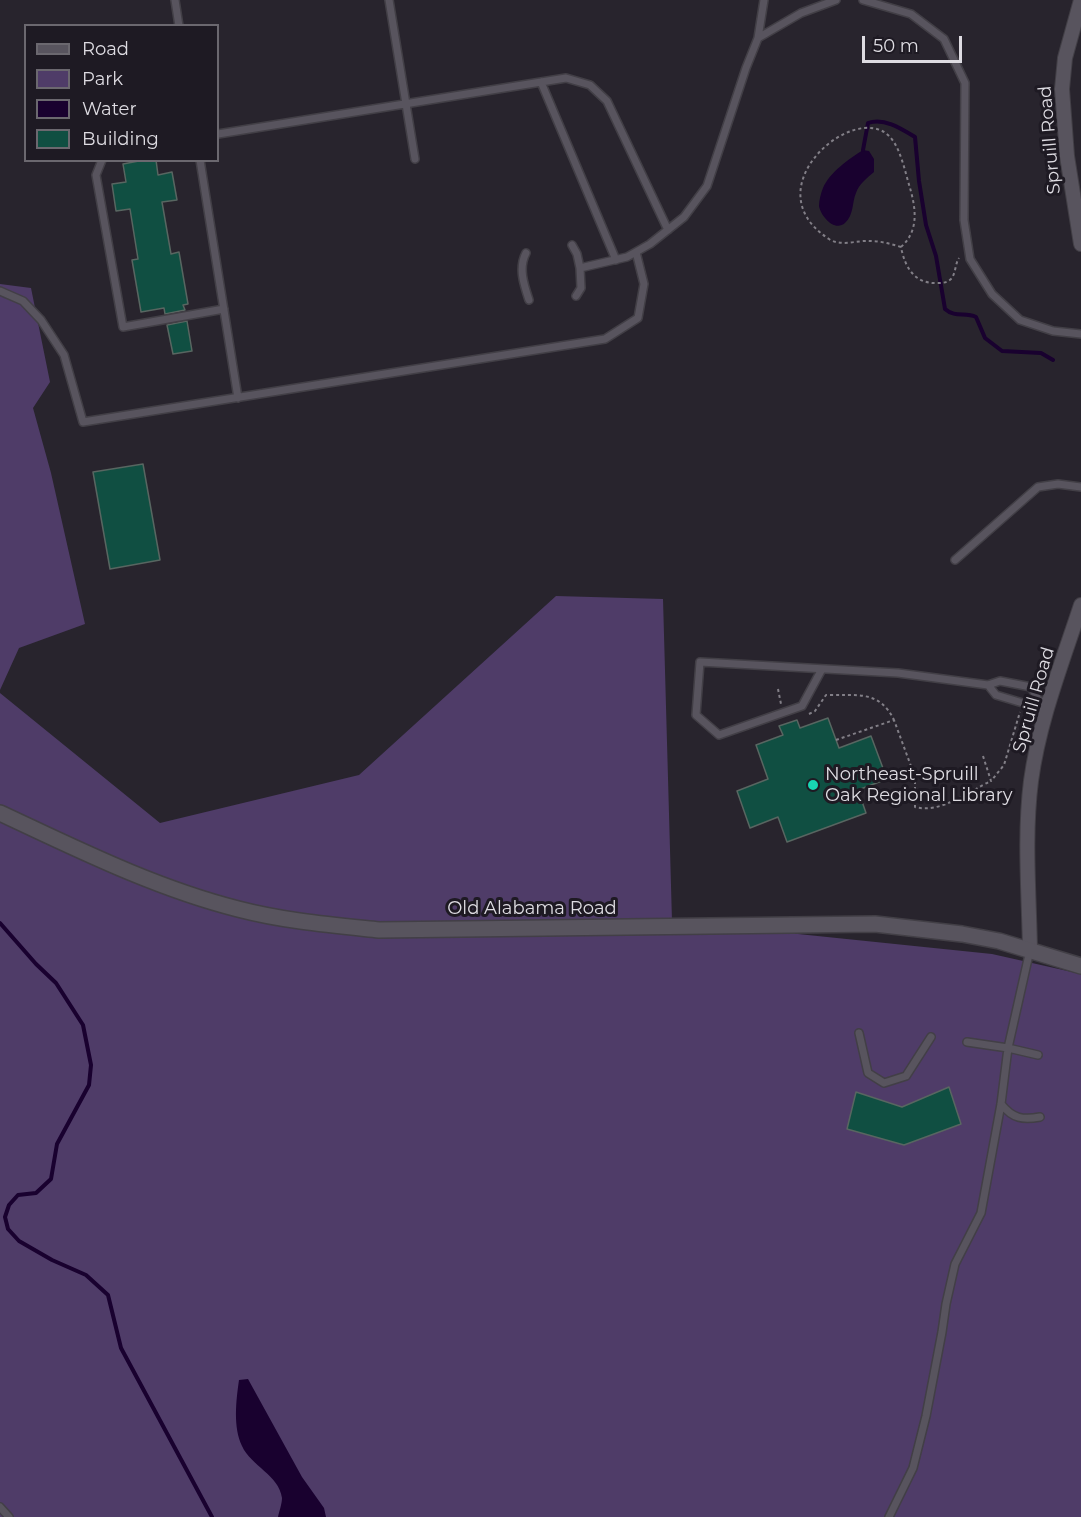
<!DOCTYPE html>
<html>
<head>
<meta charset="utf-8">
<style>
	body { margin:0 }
	#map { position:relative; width:1081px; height:1517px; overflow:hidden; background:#28242d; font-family:Montserrat,sans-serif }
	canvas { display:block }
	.legend { position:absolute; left:24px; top:24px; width:195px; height:138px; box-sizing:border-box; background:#1e1a23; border:2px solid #6b686f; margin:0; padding:8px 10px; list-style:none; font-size:18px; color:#dedce2 }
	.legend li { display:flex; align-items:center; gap:12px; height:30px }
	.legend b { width:30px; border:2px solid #6b686f }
	.scale { position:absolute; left:862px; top:36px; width:100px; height:27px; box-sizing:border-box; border:3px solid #dedce2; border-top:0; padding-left:8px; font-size:18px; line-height:21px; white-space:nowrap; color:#dedce2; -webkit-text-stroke:4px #1e1a23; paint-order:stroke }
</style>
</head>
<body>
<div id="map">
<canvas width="1081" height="1517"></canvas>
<ul class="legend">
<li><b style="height:8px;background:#58545e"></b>Road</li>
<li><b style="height:16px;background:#4f3c68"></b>Park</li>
<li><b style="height:16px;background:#19012f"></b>Water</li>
<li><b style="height:16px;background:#104f42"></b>Building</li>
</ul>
<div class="scale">50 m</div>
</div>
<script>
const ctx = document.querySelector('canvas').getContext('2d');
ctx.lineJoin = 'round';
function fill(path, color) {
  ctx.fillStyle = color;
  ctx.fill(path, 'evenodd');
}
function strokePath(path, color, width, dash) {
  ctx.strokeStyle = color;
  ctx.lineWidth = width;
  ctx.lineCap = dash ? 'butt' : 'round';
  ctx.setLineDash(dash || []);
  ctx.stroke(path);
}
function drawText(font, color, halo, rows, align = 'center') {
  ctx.font = font + ' Montserrat,sans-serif';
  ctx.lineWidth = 6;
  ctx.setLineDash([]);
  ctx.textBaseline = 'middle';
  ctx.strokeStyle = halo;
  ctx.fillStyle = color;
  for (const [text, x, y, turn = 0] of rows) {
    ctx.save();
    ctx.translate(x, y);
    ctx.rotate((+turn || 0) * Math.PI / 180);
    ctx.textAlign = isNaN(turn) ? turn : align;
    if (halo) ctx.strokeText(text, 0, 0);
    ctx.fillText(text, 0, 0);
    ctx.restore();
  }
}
fill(new Path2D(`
	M0,284L31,288L50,382L33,408L51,473L85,624L19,648L0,690Z
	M556,596L663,599L672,921L992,954L1081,974V1517H0V811L165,889L0,806V693L160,823L359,775Z`), '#4f3c68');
fill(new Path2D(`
	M863,150L869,151L874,159V172C867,178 859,184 856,193C852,202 854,215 845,223C835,232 821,217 819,206C819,200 821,193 823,188C830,172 849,159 863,150Z
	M248,1379L302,1477L324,1508L326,1517H278C279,1512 282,1504 282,1498C279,1475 251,1466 242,1446C233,1427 236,1401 239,1380Z`), '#19012f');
strokePath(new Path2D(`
	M863,150L868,123C884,117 902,129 915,137L919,181L926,225L936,256L945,309C955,318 965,312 976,317L985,338L1002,351L1041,353L1053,360
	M0,923L36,964L56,983L83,1025L91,1065L89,1085L57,1144L51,1179L36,1193L18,1195L9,1205L5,1217L8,1229L19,1241L52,1260L86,1275L108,1295L121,1348L212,1517`), '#19012f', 4);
const building = new Path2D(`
	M144,160H156L158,175L172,172L177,200L162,202L171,254L179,252L188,304L183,305L185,310L165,314L164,308L141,312L132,260L138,259L130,209L116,211L112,184L126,182L123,164Z
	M187,321L192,351L173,354L167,325Z
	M143,464L160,560L110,569L93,472Z
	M828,718L839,748L871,736L887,779L858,790L866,813L787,842L778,817L750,828L737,791L768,779L756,745L783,735L779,726L797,720L800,728Z
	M949,1087L961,1124L904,1145L847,1129L856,1092L902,1107Z`);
fill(building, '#104f42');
strokePath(building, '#586661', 1.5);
const service = new Path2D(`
	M175,0L179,26
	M389,0L415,159
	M863,0L911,14L944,39L965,83L964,220L970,259L992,294L1020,320L1053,331L1081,334
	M758,38L764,0
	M541,82L616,260
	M218,134L566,78L590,85L607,101L668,230
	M102,160L96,175L123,327L224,309
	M200,160L238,398
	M572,245L577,254L580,268L627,257L650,244L684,217L707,186L746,68L758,38L801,13L836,0
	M526,253C518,268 524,285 529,300
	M0,291L23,301L41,320L64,355L83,422L605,339L638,318L644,284L636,252
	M576,296L581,288L580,268
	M955,560L1038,487L1058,484L1081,487
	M822,669L802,706L719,735L696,715L700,662L898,673L988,685L1000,681L1031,687L1039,701
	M988,685L996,695L1026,704L1042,701
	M859,1033L868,1073L884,1083L906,1076L931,1037
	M967,1042L1008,1048L1038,1055
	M1001,1104C1013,1119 1023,1120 1040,1117
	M0,1507L9,1517
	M889,1517L913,1468L926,1416L942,1332L946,1304L955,1264L981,1213L1001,1104L1008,1048L1030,950`);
const minor = new Path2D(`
	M1081,0L1065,58L1062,89L1067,156L1081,244
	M1030,950C1029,894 1024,836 1031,781C1039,721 1062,663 1081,605`);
const secondary = new Path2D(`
	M0,813C77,849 155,888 238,909C284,921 331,925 379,930L875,924L962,934L999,941L1081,966`);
strokePath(service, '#423f46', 10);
strokePath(minor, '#423f46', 16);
strokePath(secondary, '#423f46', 18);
strokePath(new Path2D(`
	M901,247C891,244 881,241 870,241C857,240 841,247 829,239C750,188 856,99 890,137C901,149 905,172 910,188C916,209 919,231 901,247C905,268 915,284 937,283C942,283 947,283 951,279C956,273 955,264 959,258
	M778,689L781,704
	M809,714L815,711L826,695C855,696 879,689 894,720
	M836,740L894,720L915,777V807C941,814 969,791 991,781
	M983,756L991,781L1004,765L1020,712`), '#827f87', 2, [3, 3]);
strokePath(service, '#58545e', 7);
strokePath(minor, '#58545e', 14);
strokePath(secondary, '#58545e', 15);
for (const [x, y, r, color] of [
	[813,785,6,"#18d5b2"]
]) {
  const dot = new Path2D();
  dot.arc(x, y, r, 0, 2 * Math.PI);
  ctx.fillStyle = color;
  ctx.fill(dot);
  strokePath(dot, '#1e1a23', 2);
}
drawText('18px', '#dedce2', '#1e1a23', [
	["Spruill Road",1050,140,-95],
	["Spruill Road",1034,700,-74],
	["Old Alabama Road",532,909]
]);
drawText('18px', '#dedce2', '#1e1a23', [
	["Northeast-Spruill",825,775],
	["Oak Regional Library",825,796]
], 'left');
</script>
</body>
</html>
